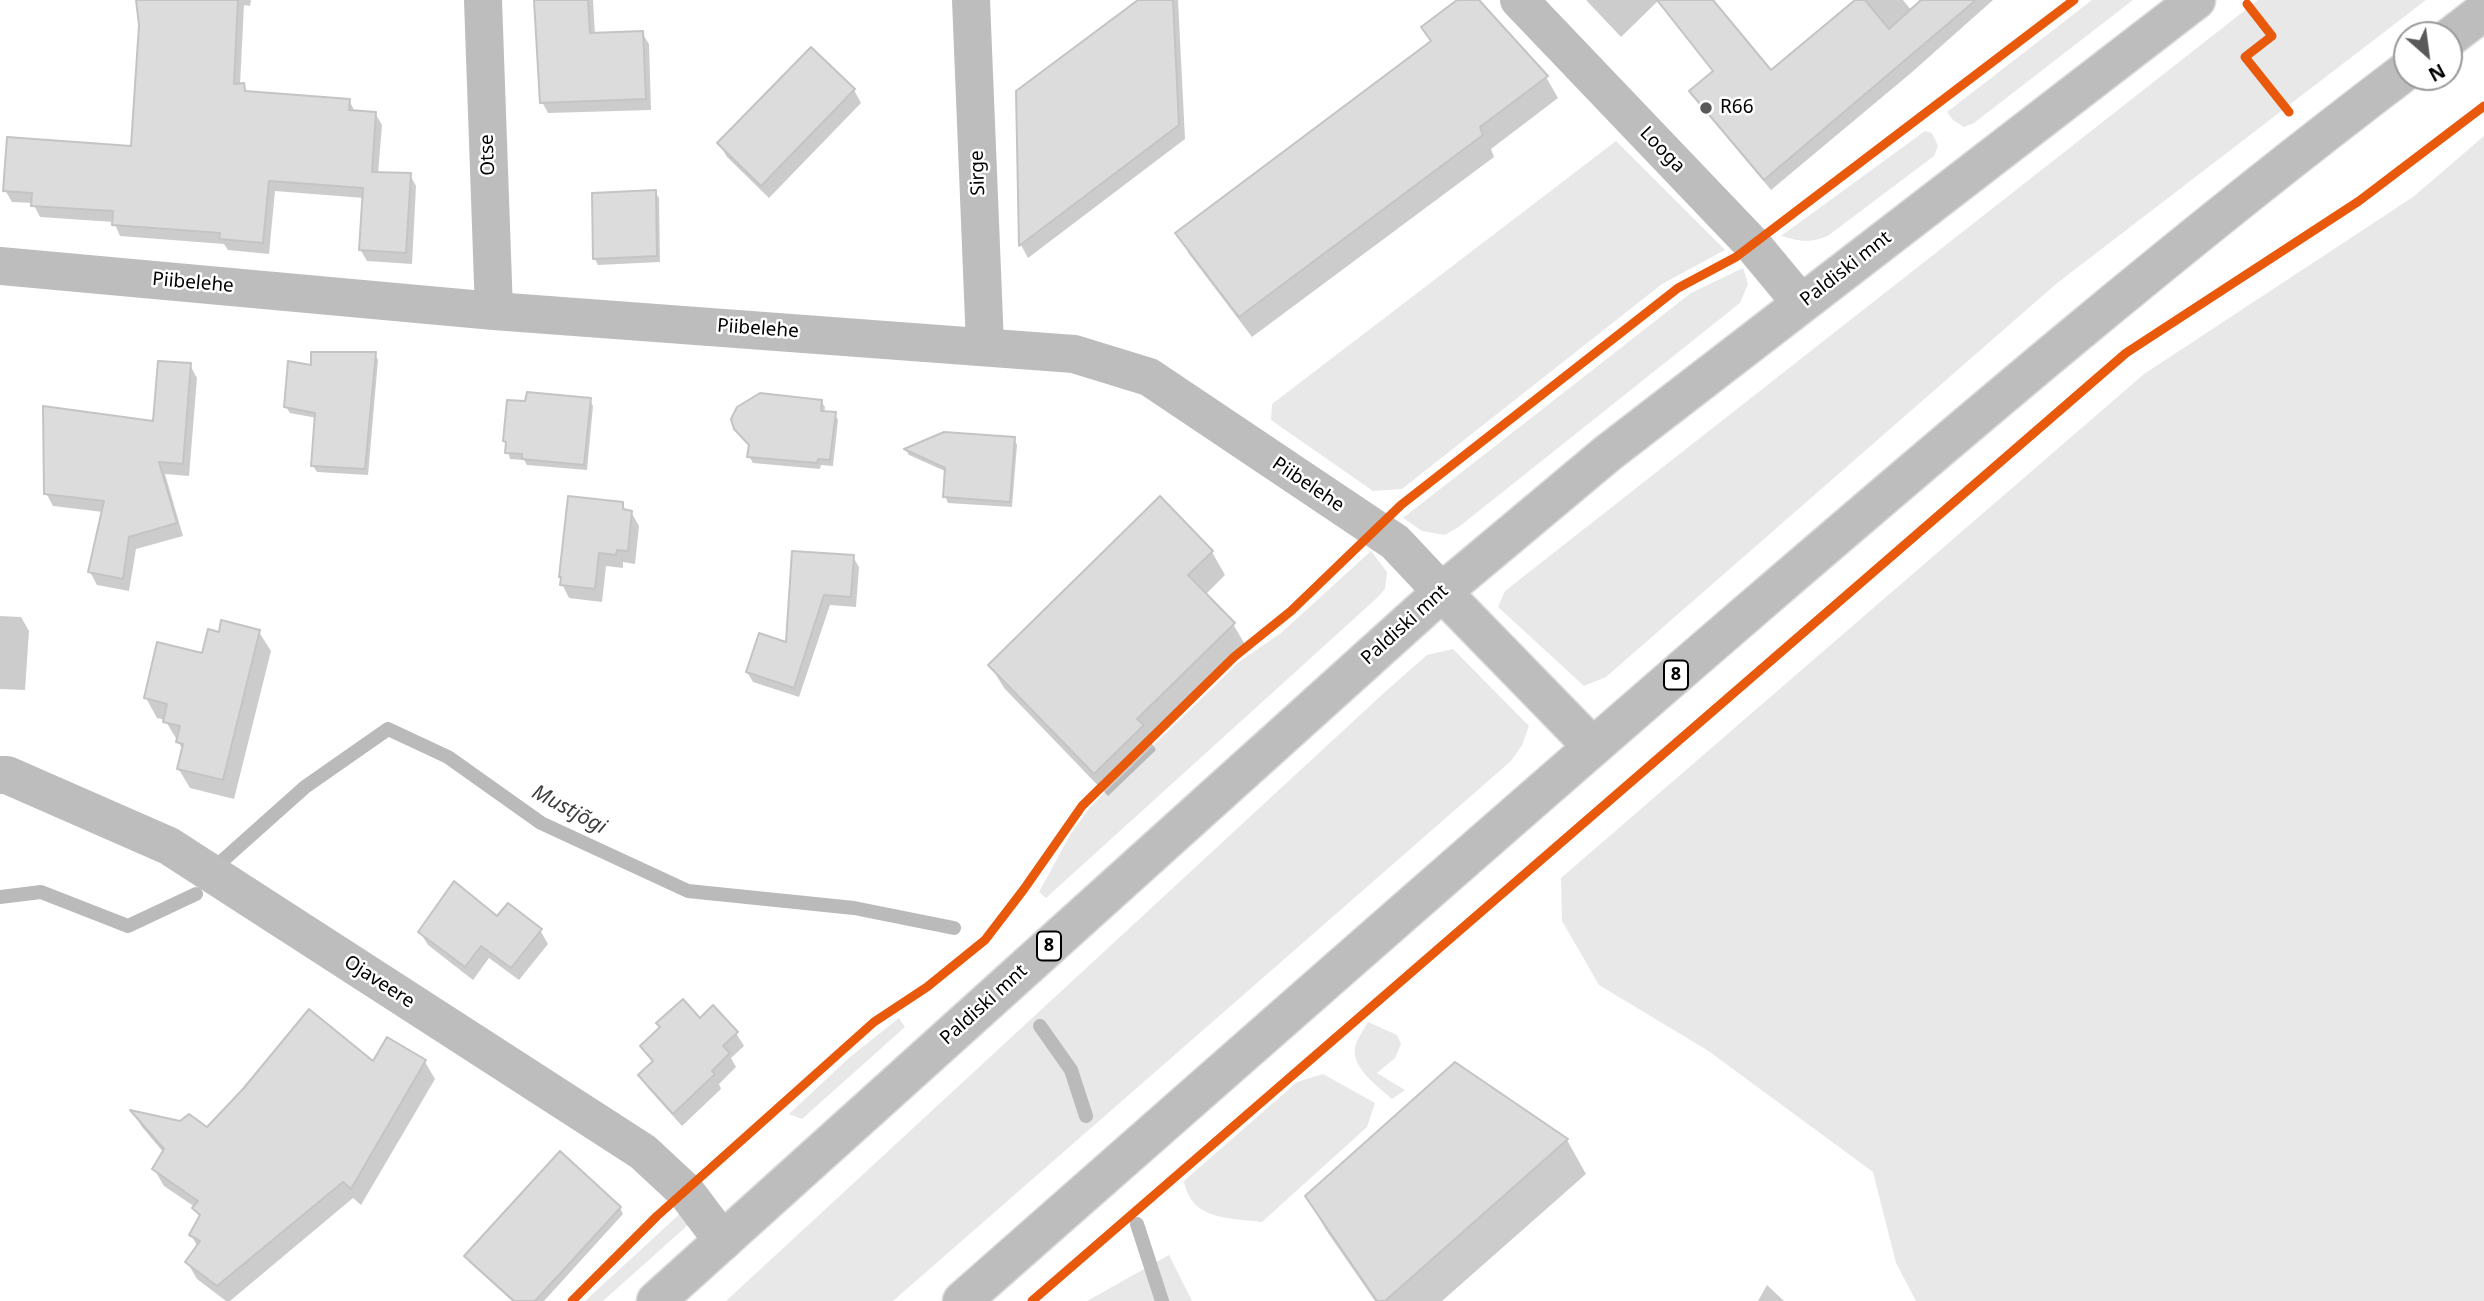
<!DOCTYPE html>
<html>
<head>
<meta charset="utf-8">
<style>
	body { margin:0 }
	#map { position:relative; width:2484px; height:1301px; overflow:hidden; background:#fff; font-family:"Noto Sans",sans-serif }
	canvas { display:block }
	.north { position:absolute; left:2393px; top:21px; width:70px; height:70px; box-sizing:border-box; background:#fff; border:2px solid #999; border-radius:50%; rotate:152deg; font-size:19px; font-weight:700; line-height:28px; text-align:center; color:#000 }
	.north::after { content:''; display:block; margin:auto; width:24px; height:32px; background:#595959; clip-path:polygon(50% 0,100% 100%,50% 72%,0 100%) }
</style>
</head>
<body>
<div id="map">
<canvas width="2484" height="1301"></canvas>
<div class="north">N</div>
</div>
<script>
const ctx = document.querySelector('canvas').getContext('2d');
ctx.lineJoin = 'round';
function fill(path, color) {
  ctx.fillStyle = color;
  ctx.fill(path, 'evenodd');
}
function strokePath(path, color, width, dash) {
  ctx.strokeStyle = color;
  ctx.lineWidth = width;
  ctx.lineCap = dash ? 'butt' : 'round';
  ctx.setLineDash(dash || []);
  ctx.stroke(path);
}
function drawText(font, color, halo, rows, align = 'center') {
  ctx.font = font + ' "Noto Sans",sans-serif';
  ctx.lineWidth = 5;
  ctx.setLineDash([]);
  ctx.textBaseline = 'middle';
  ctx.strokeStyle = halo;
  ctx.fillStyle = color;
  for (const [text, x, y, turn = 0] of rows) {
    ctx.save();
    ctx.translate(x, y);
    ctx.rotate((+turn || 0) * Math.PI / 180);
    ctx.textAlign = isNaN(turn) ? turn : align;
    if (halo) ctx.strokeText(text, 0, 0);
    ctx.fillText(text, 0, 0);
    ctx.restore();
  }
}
fill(new Path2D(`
	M2092,0H2133L1974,123L1964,127L1953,120L1947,112Z
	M2258,0H2426L2056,284L1606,677L1584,686L1498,607L1505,591Z
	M1925,131L1932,133L1938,146L1934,156L1829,235C1811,244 1799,241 1781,236Z
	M2484,136V1301H1916L1896,1263L1873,1172L1707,1050L1599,985L1562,921L1561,878L2144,374L2413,197Z
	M1616,141L1725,250L1662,284L1402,489L1373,491L1271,420L1272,404Z
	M1743,268L1748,284L1740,303L1460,526L1445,535L1422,531L1403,518L1691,293Z
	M1371,551L1387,572L1385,589L1378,597L1046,898L1039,892L1070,835L1090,807L1239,662L1281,633Z
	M1453,649L1529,726L1522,745L1511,761L893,1301H726L1386,691L1427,655Z
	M899,1018L905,1027L802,1119L789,1114L850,1057Z
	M1368,1022L1397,1035L1401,1044L1395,1058L1377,1073L1405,1090L1392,1099C1379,1087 1352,1069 1355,1048C1356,1040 1364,1029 1368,1022Z
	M1323,1074L1375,1103L1367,1127L1262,1222C1231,1218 1191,1221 1184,1181L1297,1082Z
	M684,1210L688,1225L603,1301H585Z
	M1169,1255L1192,1301H1087Z`), '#e8e8e8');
fill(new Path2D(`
	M138,0H251L250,6L244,5L240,85H243L248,93L349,100L355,112L375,113L382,125L378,174L410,175L416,186L412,264L367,261L360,249L364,198L275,191L269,254L228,250L224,244L120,236L114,222L40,217L33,203L12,202L5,190L133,148L140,25Z
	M536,0H593L595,35L642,33L649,44L651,110L548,113L542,102Z
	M1141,0H1178L1185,139L1028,258L1021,245L1018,92Z
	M1460,0H1477L1546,77L1558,98L1491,149L1494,157L1252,337L1189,254L1177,233L1432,43L1423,28Z
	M1586,0H1711L1771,73L1858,0H1903L1912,11L1924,0H1993L1911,73L1771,190L1697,101L1691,91L1714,72L1658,1L1621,37Z
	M854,90L861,103L769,198L727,157L719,144Z
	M655,192L659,198L660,262L598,265L595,259Z
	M375,354L378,360L368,475L317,472L313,466L317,418L290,413L286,407L313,367Z
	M190,365L197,378L189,476L165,474L183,536L136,549L129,591L97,585L90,572L103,512L53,506L46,493L154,422Z
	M590,400L593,406L587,470L527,465L524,460L510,459L505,441Z
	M821,401L825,407L824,413L835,414L838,420L833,466L821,465L820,469L753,463L749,456L750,447L736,429Z
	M1014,438L1017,445L1012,507L948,503L945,496L947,472L909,455L906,450Z
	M622,504L627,512H631L639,526L635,564L623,562V568L606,566L602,602L569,598L562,584L560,576Z
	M1212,552L1225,575L1205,595L1233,624L1247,648L1151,742L1156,750L1108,796L1004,688L990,665Z
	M794,553L853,557L859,567L856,607L830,605L799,697L753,682L747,672L787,644Z
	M0,616L21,617L29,631L25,690L0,689Z
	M259,632L271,651L234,799L190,788L178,768L183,750L165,720L157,718L146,698L204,655L220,634Z
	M497,918L540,930L548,944L519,980L489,958L473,980L428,945L420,932Z
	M700,1020L736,1033L744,1046L731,1058L736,1067L719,1084L721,1089L682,1126L648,1088L640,1075L653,1063L642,1047Z
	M425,1062L435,1079L361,1205L353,1198L230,1301H226L197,1279L187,1262L198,1247L191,1235L200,1219L195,1207L164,1186L154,1169L164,1153L142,1127L133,1112L207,1129L373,1063Z
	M1455,1064L1567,1140L1586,1174L1442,1301H1375L1326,1230L1307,1197Z
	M620,1208L623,1214L544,1301H512L469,1262L466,1256Z
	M1767,1285L1784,1301H1758Z`), '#0003');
strokePath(new Path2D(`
	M221,862L305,787L388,729L448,757L541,823L688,891L854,908L954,928
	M0,897L41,892L128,926L196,894
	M1040,1026L1071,1070L1086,1116
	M1137,1224L1162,1301`), '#bababa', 14);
const building = new Path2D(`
	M136,0H238L234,84L244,83L245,91L350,99L349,110L376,112L372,172L411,173L406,253L359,250L363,188L269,181L263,243L219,239L220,233L112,225L113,211L31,206L32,193L3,191L7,137L131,146L139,25Z
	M534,0H588L590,33L643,31L646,99L540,103Z
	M1138,0H1173L1179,125L1019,246L1016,91Z
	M1457,0H1479L1548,76L1480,127L1483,135L1239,317L1175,233L1431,41L1421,27Z
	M1657,0H1713L1771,70L1855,0H1865L1889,29L1921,0H1976L1764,180L1689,91L1713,71Z
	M811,47L855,89L761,186L717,143Z
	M656,190L657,256L593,259L592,193Z
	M311,352H376L365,469L311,466L315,413L284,407L288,361L311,365Z
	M158,361L191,363L183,464L159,462L177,523L129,537L123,579L88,572L104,501L44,494L43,406L153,421Z
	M527,392L591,398L584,465L522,459V454L505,453L506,442L503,441L507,400L525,401Z
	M760,393L822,400L821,411L836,412L830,460L818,459L817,463L747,457L749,445L734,429L731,419L737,407Z
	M944,432L1015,437L1010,502L943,497L945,468L904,449Z
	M568,496L623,502V509L632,511L628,551L617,550L616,555L599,553L595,589L560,585L561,577H559Z
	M1160,496L1213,551L1188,575L1235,623L1137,719L1144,725L1094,774L988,665Z
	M792,551L854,555L851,597L824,595L794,688L746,672L759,633L786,642Z
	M221,620L260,630L223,780L177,769L183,744L176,742L180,726L163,722L167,704L144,698L157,642L202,653L208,629L219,632Z
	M454,881L497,916L508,903L542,929L511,968L481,946L465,967L418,932Z
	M683,999L700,1018L713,1005L738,1032L723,1046L730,1053L712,1071L715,1074L673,1114L638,1075L653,1061L640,1046L660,1027L656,1023Z
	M309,1009L373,1061L387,1037L426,1060L351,1189L343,1182L217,1286L185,1262L200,1241L189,1235L200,1215L192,1208L198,1201L152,1169L164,1149L130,1110L180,1121L189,1114L207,1127L243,1089Z
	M1455,1062L1568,1139L1385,1301H1377L1305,1196Z
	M560,1151L621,1207L535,1301H514L464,1256Z`);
fill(building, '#dcdcdc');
strokePath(building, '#c4c4c4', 2);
const primary = new Path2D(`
	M2449,38L2484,11
	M1442,592L1593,747
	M656,1301L1442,592L1608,453L2196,0
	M962,1301C1222,1072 1482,842 1744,616C1961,429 2179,243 2407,70`);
strokePath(primary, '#dbdbdb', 41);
strokePath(new Path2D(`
	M483,0L494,311
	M971,0L985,345
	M1519,0L1752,244L1801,303
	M0,266L494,311L1074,354L1149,377L1395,542L1442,592
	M0,775H7L169,846L643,1152L686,1192L723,1241`), '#bdbdbd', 38);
strokePath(primary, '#bdbdbd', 38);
strokePath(new Path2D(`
	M2247,4L2272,36L2245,57L2289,112
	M572,1301L657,1216L874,1022L927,987L985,940L1024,889L1082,806L1234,657L1291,611L1401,505L1678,288L1736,257L2074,0
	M1032,1301L2126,353L2359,201L2484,106`), '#e8590c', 9);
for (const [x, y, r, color] of [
	[1706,108,7,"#595959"]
]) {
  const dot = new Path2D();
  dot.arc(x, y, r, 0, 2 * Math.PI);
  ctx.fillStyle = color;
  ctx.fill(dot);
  strokePath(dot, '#fff', 2.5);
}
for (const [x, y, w] of [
	[1676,675,24],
	[1049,946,24]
]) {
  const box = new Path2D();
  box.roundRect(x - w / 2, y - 14.5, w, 29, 5);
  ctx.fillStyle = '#fff';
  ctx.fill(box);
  strokePath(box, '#000', 2);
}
drawText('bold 18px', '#000', null, [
	["8",1676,675],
	["8",1049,946]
]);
drawText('19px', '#000', '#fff', [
	["R66",1720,108]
], 'left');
drawText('19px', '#000', '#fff', [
	["Looga",1662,150,46],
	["Otse",488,155,-92],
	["Sirge",978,173,-92],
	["Paldiski mnt",1846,269,-38],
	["Piibelehe",193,283,5],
	["Piibelehe",758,329,4],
	["Piibelehe",1308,485,34],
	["Paldiski mnt",1405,625,-42],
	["Ojaveere",379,982,33],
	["Paldiski mnt",984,1005,-42]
]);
drawText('italic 21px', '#3e3e3e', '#fff', [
	["Mustjõgi",569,810,28]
]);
</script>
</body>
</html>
